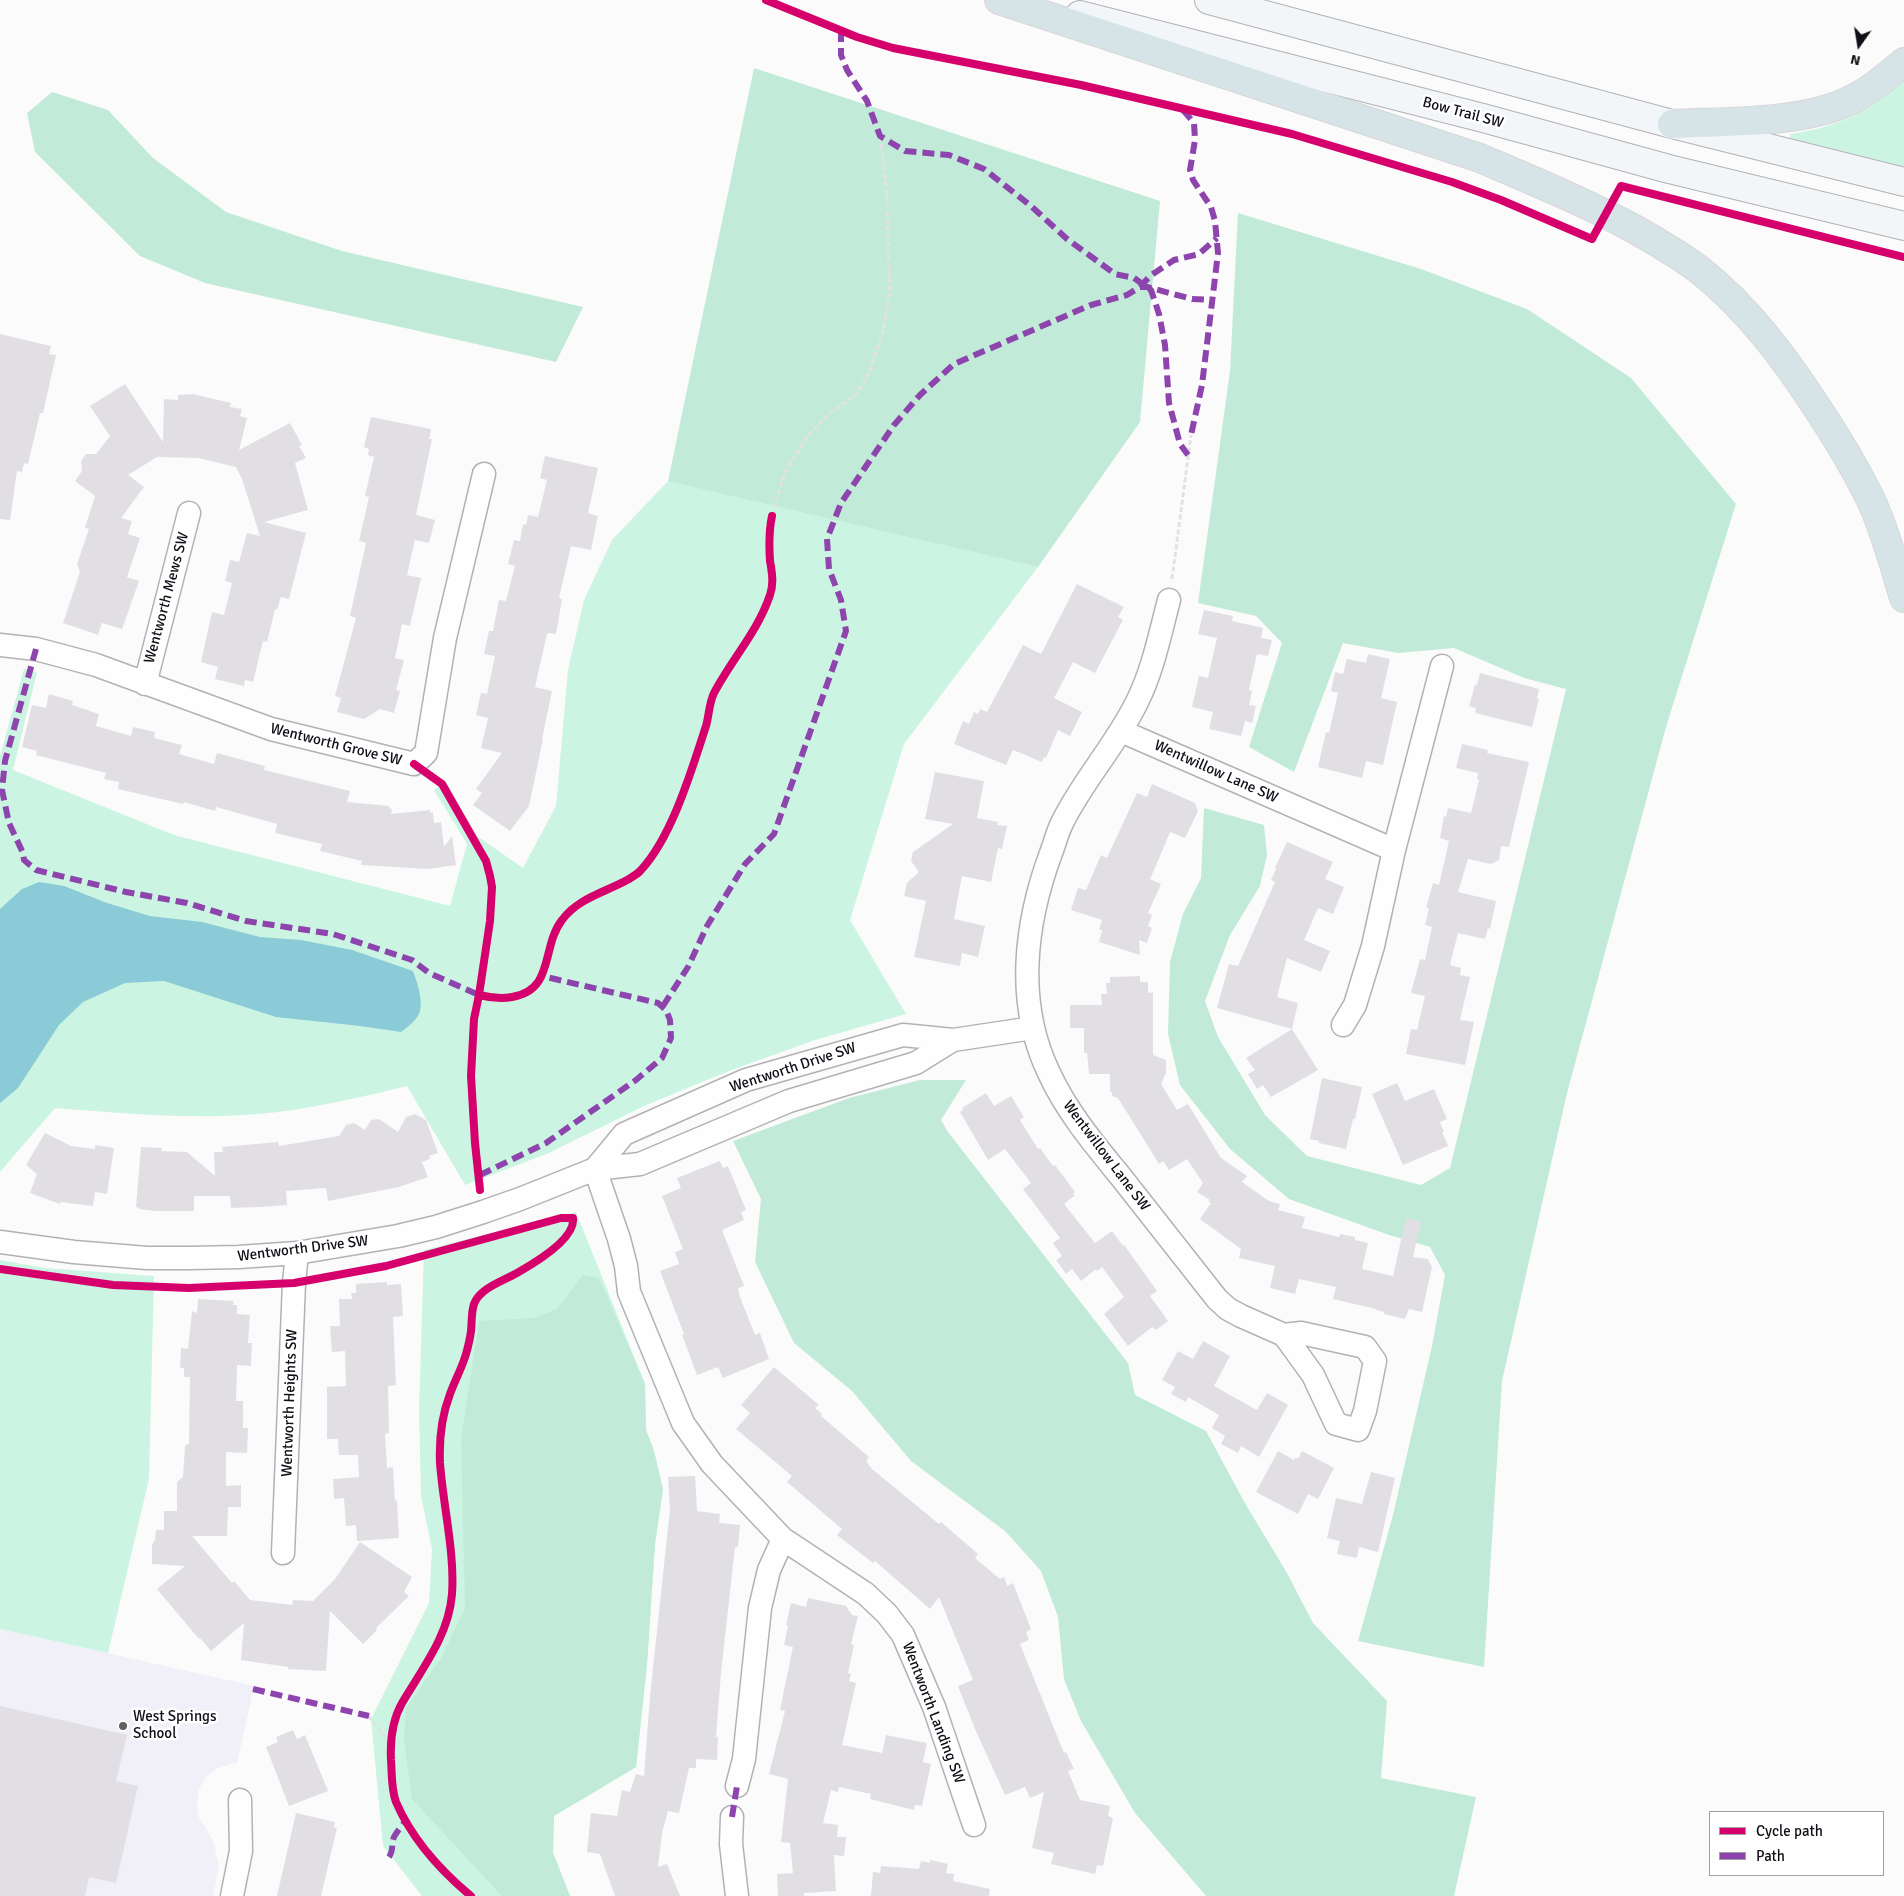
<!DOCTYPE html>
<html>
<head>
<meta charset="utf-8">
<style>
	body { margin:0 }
	#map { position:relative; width:1904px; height:1896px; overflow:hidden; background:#fbfbfb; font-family:Signika,sans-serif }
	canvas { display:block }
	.legend { position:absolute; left:1709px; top:1811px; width:175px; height:65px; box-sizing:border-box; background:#fff; border:1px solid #9f9fa2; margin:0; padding:6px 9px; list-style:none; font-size:15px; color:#100e16 }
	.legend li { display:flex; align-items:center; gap:10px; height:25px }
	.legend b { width:25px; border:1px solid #9f9fa2 }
	.north { position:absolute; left:1834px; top:20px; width:50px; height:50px; -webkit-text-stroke:4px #fff; paint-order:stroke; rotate:193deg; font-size:14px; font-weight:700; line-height:20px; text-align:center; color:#100e16 }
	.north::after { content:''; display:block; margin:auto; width:18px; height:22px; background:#100e16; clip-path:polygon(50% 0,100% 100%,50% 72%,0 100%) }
</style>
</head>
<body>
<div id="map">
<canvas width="1904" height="1896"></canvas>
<ul class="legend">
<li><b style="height:6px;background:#d6006c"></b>Cycle path</li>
<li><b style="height:6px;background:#8e44ad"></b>Path</li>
</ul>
<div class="north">N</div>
</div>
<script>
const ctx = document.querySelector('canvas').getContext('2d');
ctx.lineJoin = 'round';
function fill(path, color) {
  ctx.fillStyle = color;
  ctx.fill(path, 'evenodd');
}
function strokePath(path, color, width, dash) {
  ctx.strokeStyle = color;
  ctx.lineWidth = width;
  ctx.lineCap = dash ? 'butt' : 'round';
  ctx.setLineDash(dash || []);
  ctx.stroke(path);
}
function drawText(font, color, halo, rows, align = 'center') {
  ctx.font = font + ' Signika,sans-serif';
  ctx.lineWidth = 5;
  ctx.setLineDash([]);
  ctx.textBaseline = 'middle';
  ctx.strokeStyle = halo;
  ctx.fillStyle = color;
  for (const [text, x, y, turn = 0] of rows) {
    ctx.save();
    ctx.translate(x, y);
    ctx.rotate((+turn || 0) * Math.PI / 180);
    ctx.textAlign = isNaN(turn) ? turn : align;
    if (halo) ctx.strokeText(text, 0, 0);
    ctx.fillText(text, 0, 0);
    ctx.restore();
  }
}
fill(new Path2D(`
	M0,1629L254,1686L237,1763L230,1764L216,1769L206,1777L199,1789L197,1803L198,1816L213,1840L219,1866L213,1896H0Z`), '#f1eff7');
fill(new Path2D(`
	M1904,80V171L1790,144V134C1838,127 1868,113 1904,80Z
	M672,480L1038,567L904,744L850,920L906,1014L815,1040L729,1071L644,1106L549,1153L465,1185L407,1086C357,1098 307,1110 257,1114C189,1120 122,1113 55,1108L0,1172V756L24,669L37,672L13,770L174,835L450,906L467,844L434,790L446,782L477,836L523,868L556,806L568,670L584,600L612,540L668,481Z
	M576,1212L645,1384L646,1430L654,1451L663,1489L655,1544L647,1665L636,1767L554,1816L552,1850L570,1896H422L383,1846L371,1719L429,1603L432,1549L421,1496L419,1411L424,1250Z
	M0,1260L45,1268L154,1276L149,1479L108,1653L0,1629Z`), '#cbf5e2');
fill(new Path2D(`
	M754,68L1160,201L1140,422L1038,567L668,481Z
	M52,92L108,110L153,158L226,212L342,251L583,307L556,362L205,283L140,256L35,152L27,113Z
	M1238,213L1421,269L1527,309L1631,378L1736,504L1666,727L1567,1093L1502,1381L1484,1667L1358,1641L1393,1515L1432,1346L1445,1275L1430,1247L1389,1235L1289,1199L1230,1149L1180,1085L1168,1034L1170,962L1183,914L1201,878L1204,808L1264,825L1267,855L1260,886L1230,935L1205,1001L1218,1037L1265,1115L1307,1156L1421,1185L1450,1168L1566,689L1524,678L1454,648L1398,653L1343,643L1294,772L1249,747L1282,643L1256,616L1198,603L1230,371Z
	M920,1080H966L941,1120L948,1132L1128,1363L1135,1395L1206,1431L1246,1505L1287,1573L1313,1623L1387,1701L1381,1778L1476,1797L1454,1896H1206L1135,1813L1081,1721L1064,1679L1058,1617L1041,1571L1005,1531L911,1461L852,1391L794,1343L755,1262L761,1199L733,1141L849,1098Z
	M583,1275L599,1278L645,1384L646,1430L654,1451L663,1489L655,1544L647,1665L636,1767L554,1816L553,1853L570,1896H502L412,1799L404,1740L406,1708L441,1658L465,1608L461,1439L479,1321L534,1318L557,1309Z`), '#c1ebd8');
fill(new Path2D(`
	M39,882L64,886L107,903L150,916L202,922L260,937L301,940L352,950L413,971C417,981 423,1000 420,1011C418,1019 408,1027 401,1032L360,1026L276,1017L164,981L125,983L83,1002L59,1025L18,1088L0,1103V909L22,889Z`), '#8bcbd7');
fill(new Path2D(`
	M0,334L51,346L49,354L56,355L43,413H40L28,464L24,463L22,472L17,471L10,520L0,519Z
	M125,384L163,442L164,399L178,400V395L193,394L231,403L230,407L242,409L240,416L247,418L239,450L290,423L302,445L299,446L306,458L295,463L308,510L264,522L306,533L289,599L281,597L277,610L275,609L267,642L263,641L253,682L245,680L244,686L215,679L218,667L201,662L212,612L224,615L232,583L225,581L230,560L239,562L247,533L260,536L242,479L236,467L198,458L157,457L128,475L144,487L121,518L132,521L128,534L140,538L127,577L139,581L122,629L102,623L98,635L63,623L80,572L77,564L89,529L85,528L95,496L75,481L82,471L81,461L86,454H96L110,436L90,406Z
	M371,417L431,429L429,439H432L416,515L435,520L429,543L415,540L407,575L421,578L410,626L402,624L395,658L404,660L396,690L400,691L394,713L380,709L364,719L337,712L341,698L335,696L356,618L350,616L366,543L359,541L369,497L365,496L374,457L368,455L369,449L364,447Z
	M545,456L598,468L588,513L598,516L591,550L571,546L559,598L562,599L556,634L549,633L547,634L535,687L552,691L542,739H543L529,806L510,831L473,805L482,793L476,789L502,753L481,748L488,718L476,715L481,693L487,694L495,656L484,654L489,631H493L499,600L506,601L515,566L508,564L514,540L520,541L523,524L526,525L528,515L538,517L547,480L540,478Z
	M1077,584L1124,607L1118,617L1123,620L1095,673L1073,662L1054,698L1082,712L1070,736L1058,730L1046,758L1044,757L1042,762L1013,750L1006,765L954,744L963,721L969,724L974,712L978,714L980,709L987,712L1023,645L1041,654Z
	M1204,610L1233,616L1232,621L1263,628L1261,638L1272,640L1268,656L1257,654L1249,690L1252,691L1249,705L1256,706L1252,723L1245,721L1241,736L1209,729L1213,712L1192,707L1199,676L1208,678L1217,638L1198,634Z
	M1368,654L1390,659L1381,698L1397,702L1383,765L1366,761L1362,778L1318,767L1326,732L1329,733L1338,693L1331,691L1335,672L1343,674L1347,659L1366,663Z
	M1480,673L1539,689L1537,699H1539L1532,727L1475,713L1476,708L1469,706L1475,685H1477Z
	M49,694L73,701L72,705L99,714L96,726L131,736L133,727L155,732L154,738L182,745L179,754L214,764L217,753L265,766L264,770L350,791L347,802L389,806V808L392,809L391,814L430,810V813L433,812L434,823L441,822L444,847L452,836L456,865L428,869L361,865L362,861L320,851L322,844L275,833L277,824L216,807L215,811L184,802L183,804L118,789L119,782L104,779L106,773L36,755L37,751L22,747L32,705L46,708Z
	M1462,744L1488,750L1487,753L1529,762L1509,847L1501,846L1499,860L1491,864L1468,859L1458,892L1496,901L1490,929L1488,928L1485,939L1458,933L1450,965L1461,968L1460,975L1470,977L1460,1020L1474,1022L1465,1065L1406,1054L1411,1029L1417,1030L1425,996L1411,993L1420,959L1425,960L1432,927L1425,925L1429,908H1426L1433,883L1439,885L1449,841L1440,838L1444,816L1446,817L1448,808L1471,813L1479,780L1477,779L1478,773L1456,768Z
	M935,772L984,781L977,818L998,822L997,825L1007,826L1002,849L998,848L991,882L962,876L954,919L985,926L978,957L962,953L960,966L914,957L926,901L904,896L907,883L919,872L911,861L913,852L953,824L925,819Z
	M1152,784L1195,803L1198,811L1185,838L1170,832L1155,868L1150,879L1161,884L1148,913L1152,915L1148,926L1152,928L1147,943L1139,940L1140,955L1099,942L1102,930L1099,929L1102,920L1071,910L1078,888L1086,890L1101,855L1107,858L1137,793L1147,797Z
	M1287,842L1333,862L1325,879L1344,887L1333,914L1318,908L1304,940L1330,951L1321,972L1287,958L1277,997L1298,1003L1292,1029L1318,1070L1271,1097L1263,1085L1257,1089L1248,1074L1255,1070L1246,1058L1292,1029L1217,1008L1229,964L1238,966L1275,882L1271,880L1276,869L1275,868Z
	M1140,976V982H1148V993L1153,992V1055L1166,1060V1073L1161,1084L1177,1110L1188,1104L1221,1158L1247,1176L1242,1182L1269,1201L1280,1204L1278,1210L1305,1217L1302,1228L1339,1237L1340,1234L1355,1237V1240L1368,1243L1362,1269L1393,1276L1406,1218L1421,1222L1413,1257L1428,1259L1432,1267L1422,1312L1409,1309L1405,1319L1384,1314V1312L1376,1310V1309L1333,1299L1336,1287L1299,1279L1295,1294L1270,1288L1275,1266L1239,1258L1241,1249L1200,1219L1211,1203L1208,1202L1210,1200L1197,1192L1203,1183L1187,1159L1169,1170L1163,1161L1159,1164L1118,1098L1112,1096V1092H1110V1074H1089L1087,1053H1084V1028H1070V1005H1102L1101,994H1107L1106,983H1110V977Z
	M1322,1078L1362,1087L1355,1119H1353L1346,1149L1319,1143V1141L1310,1139Z
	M1397,1083L1405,1101L1434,1089L1447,1119L1440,1122L1444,1132H1442L1448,1146L1403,1165L1372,1094Z
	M986,1093L994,1106L1011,1096L1024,1117L1020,1120L1038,1149L1040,1148L1053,1166L1055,1165L1075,1192L1073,1194L1075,1195L1064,1204L1095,1243L1112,1231L1123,1246L1124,1245L1157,1291L1150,1296L1168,1321L1156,1330L1152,1327L1128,1346L1104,1314L1124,1297L1102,1267L1097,1271L1096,1269L1081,1281L1072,1269L1066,1274L1056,1260L1062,1256L1053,1243L1060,1238L1023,1189L1031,1183L1005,1149L988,1160L960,1112L963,1110L962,1108Z
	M415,1114L426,1120L438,1153L429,1156L430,1159L422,1162L428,1177L399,1187L328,1201L326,1188L286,1191L287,1205L259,1207L231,1208L230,1196H194V1211H156L139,1209V1208L136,1207L141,1147L162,1148L161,1151L187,1152L215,1176L214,1152H223L222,1147L278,1142L279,1146L339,1136L346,1125L354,1123L365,1130L371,1120L379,1119L398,1132L406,1117Z
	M45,1133L71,1146L95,1149V1145L114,1148L107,1194L95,1192L93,1206L61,1202L60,1204L30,1193L37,1174L26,1165Z
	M720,1161L723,1168L728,1166L746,1210L741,1212L744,1220L722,1230L744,1286L738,1288L740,1297L755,1335L760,1333L769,1359L723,1378L718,1367L697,1375L682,1335L684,1334L660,1271L679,1264L675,1252L683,1249L662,1196L681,1188L677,1178Z
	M387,1282V1285L401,1284L403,1316L393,1317L396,1385L388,1386L389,1433L385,1434L387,1468L393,1467L395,1501L397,1500L399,1538L357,1541L356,1525L346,1526L344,1498L334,1499L333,1479L359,1477L358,1455H339L338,1439H327V1387L346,1386L345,1351L332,1352L330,1326H340L339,1299H352L351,1293H356V1284Z
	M198,1299L234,1301L233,1305H237V1314L250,1315L248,1343H252L251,1366L237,1365L236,1401H243V1428H248L247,1453L226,1452V1486L241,1485V1507H228L227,1536H192L232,1583L234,1581L250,1600L292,1605L293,1600L313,1601L335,1579L360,1542L412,1577L404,1592L409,1596L376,1628L377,1630L363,1644L330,1611L326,1671L288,1669V1667L241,1660L244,1623L211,1651L200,1638L199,1639L157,1589L185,1566L152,1564V1545L155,1540L156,1530H164V1511H177V1482L183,1477L185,1446L189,1443L190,1377H184V1368H180L181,1348L188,1349L192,1311L197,1313Z
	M1203,1341L1230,1356L1214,1386L1257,1410L1267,1393L1288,1405L1259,1457L1241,1446L1238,1453L1221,1444L1225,1436L1212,1428L1219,1415L1188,1397L1186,1402L1171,1394L1175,1387L1162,1380L1178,1351L1193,1359Z
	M774,1367L819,1405L815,1408L822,1414L821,1416L869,1457L866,1461L872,1469L939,1524L941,1522L978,1554L975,1558L1000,1579L1004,1577L1007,1586L1013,1583L1031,1629L1026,1632L1029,1640L1020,1644L1064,1753L1066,1752L1074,1769L1068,1771L1080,1800L1110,1806L1108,1816L1113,1818L1103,1866L1097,1865L1095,1874L1051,1864L1054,1853L1032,1848L1044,1792L1030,1798L1025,1787L1005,1795L975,1729L958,1686L973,1680L939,1597L930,1609L875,1561L873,1563L837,1535L842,1529L787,1482L792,1476L736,1429L750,1413L741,1405Z
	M1278,1451L1294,1460L1296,1457L1298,1459L1302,1451L1334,1468L1318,1499L1308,1494L1298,1514L1256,1492Z
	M1371,1472L1395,1478L1378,1552L1359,1547L1357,1558L1337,1554L1340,1541L1327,1538L1336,1498L1362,1504Z
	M695,1476L697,1511L720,1514L719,1523L740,1525L738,1547H735L721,1673L716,1737H718L717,1760L696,1759V1768H689L679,1813L668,1811L662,1833L658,1867L667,1864L680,1896H615L600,1854L587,1852L591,1813L617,1816L622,1790L630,1792L636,1774L644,1776L650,1696L670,1509L668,1477Z
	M808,1598L846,1606L852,1615L858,1616L851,1644L854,1645L848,1673L851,1674L849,1681L856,1683L842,1745L882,1753L886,1735L927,1743L923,1762L931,1764L922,1806L915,1805L914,1810L870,1799L871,1794L839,1787L838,1792L831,1790L823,1823L838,1825L837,1837H846L844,1856L834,1855L836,1891L804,1893V1896H778L777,1874L793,1873L790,1843L781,1842L788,1779L769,1774L785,1711L780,1710L793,1647L784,1645L788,1626L786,1625L791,1603L806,1607Z
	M0,1706L127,1735L116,1781L138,1786L116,1883L89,1877L85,1896H0Z
	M293,1730L297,1739L305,1735L328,1791L289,1806L266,1747L278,1742L276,1737Z
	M296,1813L335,1822L334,1827L337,1828L321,1896H277Z
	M930,1860L948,1864L946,1873L954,1874L953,1881L990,1889L989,1896H871L873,1872L880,1873L881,1866L919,1869L921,1861L930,1863Z`), '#e1dfe4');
const minor = new Path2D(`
	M1169,600C1160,634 1153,670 1137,702C1116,745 1083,780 1062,823C1057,833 1055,843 1051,853C1025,923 1015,1003 1049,1073C1067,1112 1094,1144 1121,1177C1153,1218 1185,1258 1217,1299L1228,1309L1241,1316L1284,1335L1313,1375L1336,1424L1358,1430L1365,1411L1375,1361L1365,1347L1301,1333L1284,1335
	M0,645L36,649L96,665L271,729L414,764L426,753L445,638L484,474
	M145,684L189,513
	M1121,731L1394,850
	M1343,1025L1355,1005L1373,946L1394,850L1442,666
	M595,1169L619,1239L626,1266L629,1292L683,1423L712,1464L783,1539L866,1594L887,1614L903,1635L934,1707L974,1825
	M595,1169L624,1134L746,1080L903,1035L953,1040L1033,1028
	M0,1242L74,1252L147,1258H190L239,1257L297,1253L398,1236L436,1227L483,1212L520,1199L595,1169L640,1164L789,1101L916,1063L953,1040
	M283,1553L294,1283L297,1253
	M737,1786L744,1759L760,1608L769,1570L783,1539
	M732,1817L731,1844L737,1896
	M232,1896L241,1851L240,1800`);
const secondary = new Path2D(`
	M1209,0L1672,124L1904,182
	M1080,15L1483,118L1669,169L1904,226`);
const motorway = new Path2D(`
	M999,0L1480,158C1534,181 1587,203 1638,231C1660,244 1682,256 1702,272C1748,309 1784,357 1816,406C1836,436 1854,466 1870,498C1885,530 1894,565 1904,598
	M1672,124C1726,121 1803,124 1851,100C1871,90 1887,76 1904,62`);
strokePath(minor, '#b2b1b6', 25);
strokePath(secondary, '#b2b1b6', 30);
strokePath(motorway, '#d7d7d8', 30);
strokePath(new Path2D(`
	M772,516L785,472L807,437L830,413L854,396L863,385L871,368L884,328L890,291L886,184L880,136
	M1172,579L1191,435
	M369,1716L391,1746`), '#e2e2e3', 3, [5, 2.5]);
strokePath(minor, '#fefefe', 22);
strokePath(secondary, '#f2f6f8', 28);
strokePath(motorway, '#d6e3e7', 28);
strokePath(new Path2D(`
	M841,30V55L847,70L867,101L880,136L905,151L949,155L984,169L1031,206L1067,239L1115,274L1134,278L1151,290L1159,314L1165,345L1169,403L1180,444L1188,455
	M1183,110L1194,123L1195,140L1190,170L1193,180L1211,207L1215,221L1218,253L1202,385L1191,435
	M1140,287L1150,276L1174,260L1199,254L1217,238
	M36,649L5,761L2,790L9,823L23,853L24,860L36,870L126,892L187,903L246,921L333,934L412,960L429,973L479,995
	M663,1006L688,967L707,926L745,864L774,834L846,631L841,600L829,569L827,539L841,503L894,425L920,395L954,364L1091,305L1127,295L1140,287H1147L1192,299L1214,300
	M480,1175L546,1143L636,1080L662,1058L671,1038L670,1020L666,1010L658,1003L542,976
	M253,1689L369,1716
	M732,1817L737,1786
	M389,1857C394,1850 391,1844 394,1837C397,1831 402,1826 406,1820`), '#8e44ad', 6, [12, 6]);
strokePath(new Path2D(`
	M766,0L857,37L893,48L1081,85L1292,134L1452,182L1501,200L1592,239L1621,186L1904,257
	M414,764L442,784L486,861L490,876L492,887L490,921L479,995L474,1019L471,1076L475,1143L480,1190
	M479,995C491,998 500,999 512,997C555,990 541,947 562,920C578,898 606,892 629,879C633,876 638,874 641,870C672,837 692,769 706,726C709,716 709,703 714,693C732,659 758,631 770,595C774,584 772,572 770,561C769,546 769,530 772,516
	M0,1269L113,1285L189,1288L294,1283L386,1266L561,1218H573C576,1239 533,1264 517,1273C503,1281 480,1288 474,1304C471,1313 472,1323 471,1331C470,1339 468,1347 466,1354C462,1368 455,1380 450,1394C442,1415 439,1440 440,1463C443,1505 455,1553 452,1594C449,1635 422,1669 402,1703C393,1719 390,1741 391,1760C392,1773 391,1789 396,1802C412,1839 441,1871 471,1896`), '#d6006c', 8);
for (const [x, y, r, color] of [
	[123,1726,5,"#626166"]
]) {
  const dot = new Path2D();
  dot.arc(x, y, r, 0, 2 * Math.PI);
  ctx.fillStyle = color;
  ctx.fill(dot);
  strokePath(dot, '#fff', 2);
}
drawText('15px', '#100e16', '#fff', [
	["Bow Trail SW",1463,113,15],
	["Wentworth Mews SW",167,598,-75],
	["Wentworth Grove SW",336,745,14],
	["Wentwillow Lane SW",1216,772,24],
	["Wentworth Drive SW",793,1068,-18],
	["Wentwillow Lane SW",1106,1156,53],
	["Wentworth Drive SW",303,1249,-7],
	["Wentworth Heights SW",290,1403,-88],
	["Wentworth Landing SW",933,1713,69]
]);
drawText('15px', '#100e16', '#fff', [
	["West Springs",133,1717],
	["School",133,1734]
], 'left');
</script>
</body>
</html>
